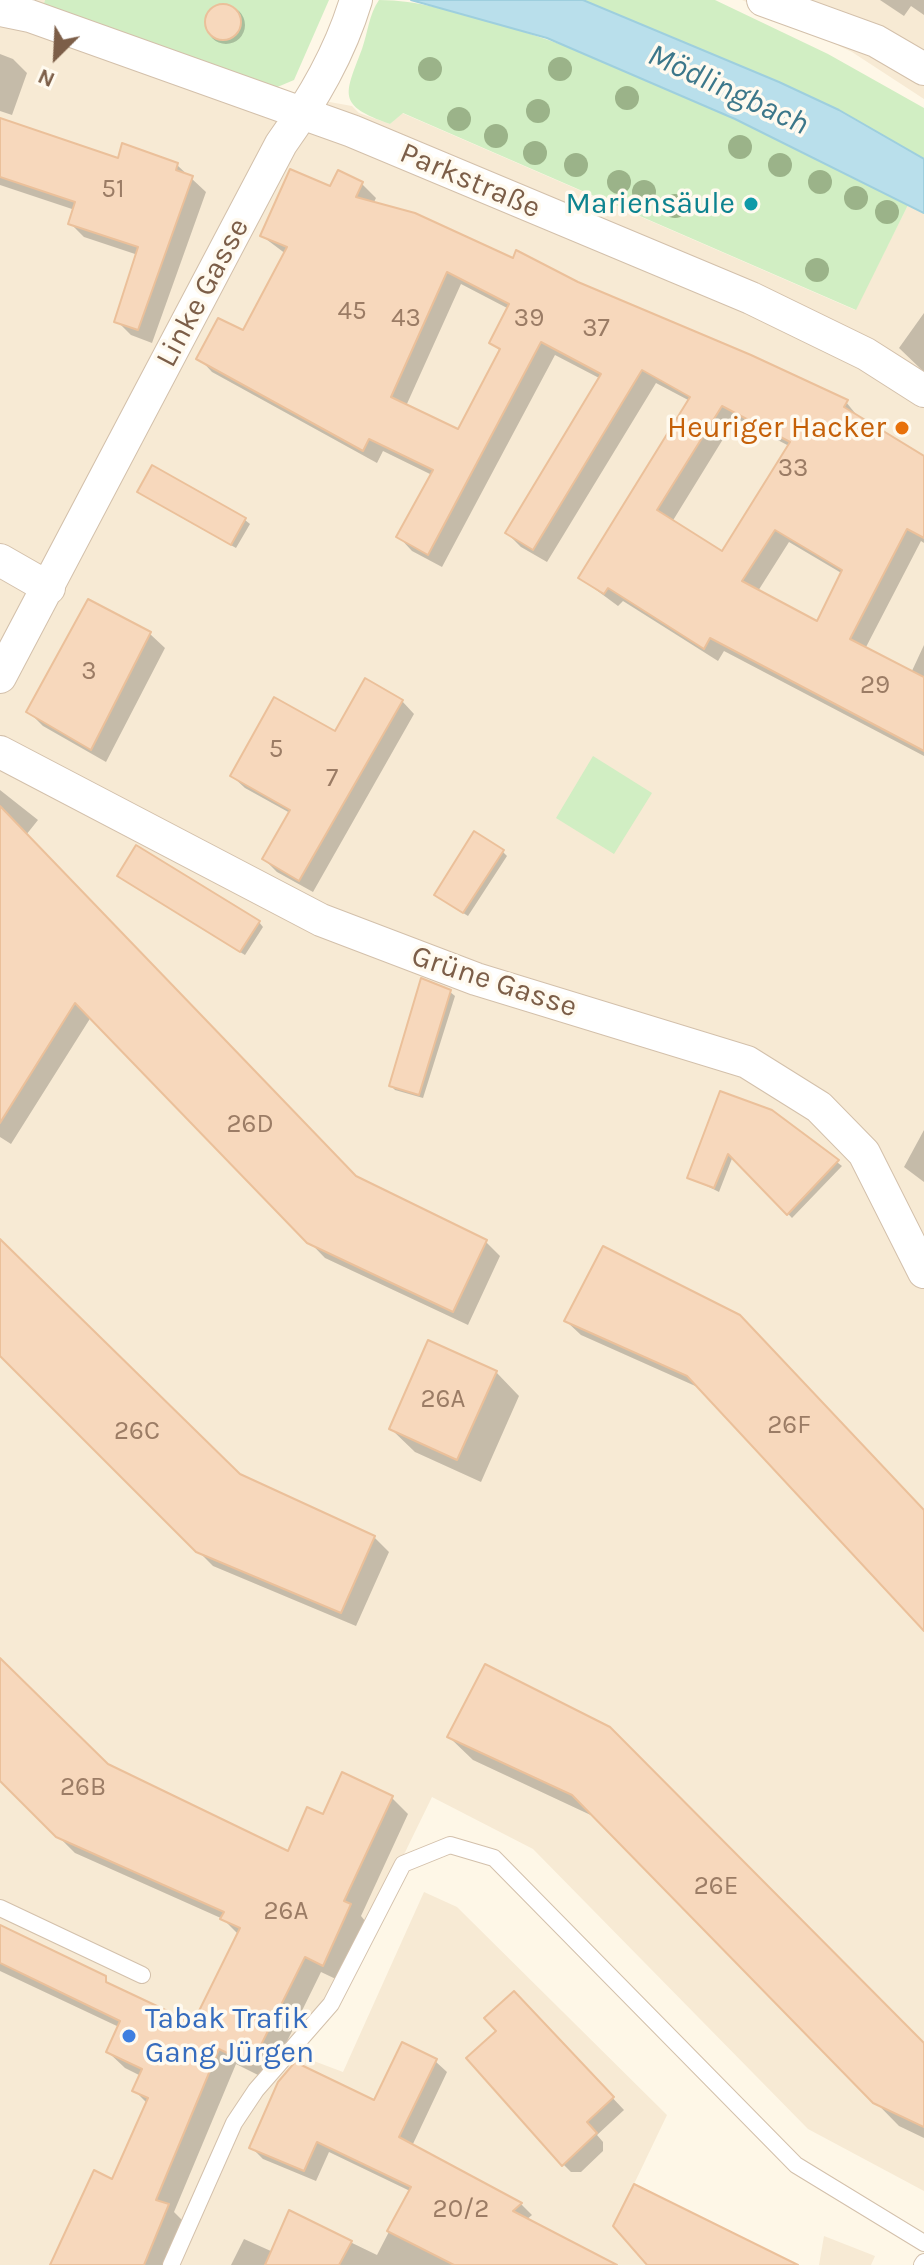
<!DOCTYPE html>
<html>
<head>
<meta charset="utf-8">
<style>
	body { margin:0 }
	#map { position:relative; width:924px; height:2265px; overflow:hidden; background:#fef7e7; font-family:Karla,sans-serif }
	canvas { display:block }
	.north { position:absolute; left:16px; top:16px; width:80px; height:80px; -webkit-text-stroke:6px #fffaef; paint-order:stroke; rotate:204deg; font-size:22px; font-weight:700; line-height:32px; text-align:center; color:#7c5e48 }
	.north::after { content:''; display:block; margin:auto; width:28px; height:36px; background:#7c5e48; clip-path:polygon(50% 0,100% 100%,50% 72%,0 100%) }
</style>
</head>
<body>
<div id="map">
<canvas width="924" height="2265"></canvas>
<div class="north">N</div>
</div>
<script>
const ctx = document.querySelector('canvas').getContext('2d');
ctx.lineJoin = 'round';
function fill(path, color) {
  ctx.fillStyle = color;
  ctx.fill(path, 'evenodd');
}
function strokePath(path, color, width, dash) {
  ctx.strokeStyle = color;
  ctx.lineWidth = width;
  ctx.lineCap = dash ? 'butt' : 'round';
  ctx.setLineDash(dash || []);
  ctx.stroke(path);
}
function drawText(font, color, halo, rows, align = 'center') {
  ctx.font = font + ' Karla,sans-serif';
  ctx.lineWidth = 7;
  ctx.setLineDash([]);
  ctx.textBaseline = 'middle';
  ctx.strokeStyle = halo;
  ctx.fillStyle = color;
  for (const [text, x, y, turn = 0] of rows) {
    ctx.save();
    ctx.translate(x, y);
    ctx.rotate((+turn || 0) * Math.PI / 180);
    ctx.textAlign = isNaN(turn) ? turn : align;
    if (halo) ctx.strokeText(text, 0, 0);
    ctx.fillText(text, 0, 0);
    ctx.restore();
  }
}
fill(new Path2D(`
	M0,0H45L42,9L268,91L352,106L359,113L390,124L402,113L855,310L908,205L924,213V2191L808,2129L533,1849L432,1797L331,2004L290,2052L343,2072L424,1892L457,1907L667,2115L634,2184L798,2265H0Z
	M742,0H924V99L852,52Z
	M824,2236L875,2256L871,2265H819Z`), '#f7ead4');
fill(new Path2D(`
	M45,0H329L294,80L268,91L42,10Z
	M379,0C418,0 453,12 491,22C637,63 772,138 908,205L856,310L403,113L390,124C337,105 344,96 362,49C368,32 369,14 379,0Z
	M583,0H715L828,54L924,108V159L839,110L779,82Z
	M593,756L652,793L614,854L556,818Z`), '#d1eec3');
const water = new Path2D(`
	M411,0H583L779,82L839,110L924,159V213L735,119L547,38Z`);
fill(water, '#b9dfeb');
strokePath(water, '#9ecfde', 2);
fill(new Path2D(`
	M880,0H924V15L911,6L904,16Z
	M207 25a19 19 0 1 1 38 0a19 19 0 1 1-38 0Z
	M0,54L13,59L27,73L12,115L0,111Z
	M0,120L119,161L177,165L206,192L152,343L131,335L117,321L138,255L84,237L70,223L75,210L0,185Z
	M362,184L376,198L373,204L577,284L846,402L859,418L924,457V543L921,541L865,649L911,673L924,645V756L724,651L718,661L623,601L618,606L580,578L690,401L656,383L547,562L521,547L507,533L601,379L555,355L442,567L412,551L399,537L432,475L383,451L377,463L212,372L199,358L244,333L286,254L262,236L331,189ZM461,284L509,309L492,342L501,352L459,431L406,406ZM736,418L789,446L723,554L672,522ZM789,542L843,574L817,624L758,591Z
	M924,313V372L899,348Z
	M153,468L245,520L250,524L236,548L144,496Z
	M89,602L150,634L165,648L106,762L43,726L29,712Z
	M402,701L414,714L313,892L277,872L264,859L290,813L245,788L232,776L336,734Z
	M0,790L38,820L26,835L356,1178L485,1241L500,1256L468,1325L325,1258L91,1017L11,1144L0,1137Z
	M503,852L507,856L468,916L441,899Z
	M124,880L259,922L263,927L245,955Z
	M450,992L455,996L423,1098L395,1090L391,1086Z
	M771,1112L842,1166L792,1218L733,1156L719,1192L689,1177Z
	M924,1130V1182L904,1167Z
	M0,1241L239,1475L374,1537L389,1552L356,1626L213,1566L0,1353Z
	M604,1249L924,1512V1628L702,1389L581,1335L566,1321Z
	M496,1372L519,1396L481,1482L415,1452L391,1429Z
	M0,1661L106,1766L289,1854L324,1817L392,1798L408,1814L361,1916L366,1922L340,1981L321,1972L268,2080L236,2064L174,2212L184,2222L165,2265H52L113,2182L148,2104L134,2090L141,2076L125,2068L108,2052L119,2027L0,1971V1928L194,2026L239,1935L223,1919L75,1853L0,1779Z
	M486,1666L924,2046V2138L899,2126L597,1818L473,1760L449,1737Z
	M526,2006L624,2110L597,2135L603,2142V2151L581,2172H571L558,2159Z
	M435,2061L447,2072L412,2146L521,2204L532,2215L526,2220L613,2265H231L244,2239L273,2252L290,2213L377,2255L410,2191L329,2152L316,2181L263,2159L252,2148L375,2103Z`), '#0003');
const building = new Path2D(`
	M205 22a18 18 0 1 1 36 0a18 18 0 1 1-36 0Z
	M0,118L118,158L122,143L178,163L176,170L193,176L138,330L114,322L138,247L68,224L75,202L0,177Z
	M290,169L330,186L338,170L363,182L356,197L415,213L513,258L516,250L578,282L751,355L848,400L844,407L924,456V538L907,529L850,639L924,677V751L710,638L704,649L608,588L604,594L578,578L690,397L642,370L533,550L505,533L601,374L541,342L428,555L396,537L433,470L369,439L363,451L196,359L218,318L243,330L287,247L260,236ZM447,272L509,304L489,343L500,349L458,429L391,397ZM722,406L790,442L722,551L657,510ZM775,530L842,570L817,621L742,581Z
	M152,465L246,518L231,545L137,492Z
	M88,599L151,632L91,750L26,712Z
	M365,678L403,700L299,881L262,859L290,810L230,776L274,697L335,731Z
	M0,806L356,1176L487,1240L453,1312L307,1243L75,1003L0,1123Z
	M474,831L504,850L463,913L434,895Z
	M136,845L260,921L240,952L117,876Z
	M421,978L451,990L419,1095L389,1086Z
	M720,1091L772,1110L839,1160L787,1215L728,1154L714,1188L687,1178Z
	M0,1239L240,1474L375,1536L341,1613L196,1552L0,1356Z
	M603,1246L740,1315L924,1510V1631L687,1376L564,1321Z
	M428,1340L497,1371L457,1460L389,1429Z
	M0,1658L108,1764L288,1851L307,1807L323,1814L342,1772L393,1796L344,1901L351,1904L323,1966L305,1957L251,2065L219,2049L156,2200L169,2204L144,2265H50L94,2170L112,2179L148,2098L132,2091L142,2069L106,2052L120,2021L0,1963V1925L106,1976V1982L193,2023L240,1928L220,1919L224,1912L56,1837L0,1781Z
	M485,1664L610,1727L924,2043V2127L873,2103L572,1795L447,1737Z
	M514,1991L614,2097L587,2122L597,2133L562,2166L466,2058L496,2031L484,2018Z
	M402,2042L437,2059L399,2137L522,2203L513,2211L617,2265H454L387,2231L411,2187L317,2142L304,2171L249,2148L278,2082L295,2062L374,2100Z
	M634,2184L798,2265H647L613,2226Z
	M289,2210L352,2241L339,2265H265Z`);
fill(building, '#f7d8bc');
strokePath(building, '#ebc09a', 2);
const lane = new Path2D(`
	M0,1908L142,1975
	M171,2265L234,2123L256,2090L331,2004L403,1864L450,1845L494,1858L796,2165L924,2243
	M922,2265L924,2262`);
const street = new Path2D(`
	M763,0L876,41L924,69
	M0,10L30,16L352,131L751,298L866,354L924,391
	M0,560L49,588
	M0,677L281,144C313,99 340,53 356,0
	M0,752L321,920L476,979L747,1062L819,1107L864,1153L924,1272`);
strokePath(lane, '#d3c0ab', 18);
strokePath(street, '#d3c0ab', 34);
strokePath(lane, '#fff', 16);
strokePath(street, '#fff', 32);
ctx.fillStyle = '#9bb389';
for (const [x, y] of [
	[430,69],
	[560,69],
	[627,98],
	[538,111],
	[459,119],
	[496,136],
	[740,147],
	[535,153],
	[576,165],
	[780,165],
	[619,182],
	[820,182],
	[644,192],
	[856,198],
	[675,206],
	[887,212],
	[817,270]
]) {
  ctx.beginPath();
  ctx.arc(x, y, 12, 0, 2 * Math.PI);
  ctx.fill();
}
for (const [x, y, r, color] of [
	[751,204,8,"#0f9aa8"],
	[902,428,8,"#e8710a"],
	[129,2036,8,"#3f7fe0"]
]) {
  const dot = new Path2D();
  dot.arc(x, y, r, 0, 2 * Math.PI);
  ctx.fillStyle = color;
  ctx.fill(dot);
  strokePath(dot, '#fffaef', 3);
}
drawText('26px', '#9b7c65', null, [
	["51",113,190],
	["45",352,312],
	["43",406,319],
	["39",529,319],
	["37",596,329],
	["33",793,469],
	["3",89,672],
	["29",875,686],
	["5",276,750],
	["7",332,779],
	["26D",250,1125],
	["26A",443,1400],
	["26F",789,1426],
	["26C",137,1432],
	["26B",83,1788],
	["26E",716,1887],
	["26A",286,1912],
	["20/2",461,2210]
]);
drawText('30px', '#7c5e48', '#fffaef', [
	["Parkstraße",470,181,23],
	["Linke Gasse",203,293,-62],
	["Grüne Gasse",494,982,18]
]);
drawText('30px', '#0d838f', '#fffaef', [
	["Mariensäule",735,204]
], 'right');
drawText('30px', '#c56008', '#fffaef', [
	["Heuriger Hacker",886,428]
], 'right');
drawText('30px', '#366cbe', '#fffaef', [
	["Tabak Trafik",145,2019],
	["Gang Jürgen",145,2053]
], 'left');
drawText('italic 32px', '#3c778a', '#fffaef', [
	["Mödlingbach",728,90,25]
]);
</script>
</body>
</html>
